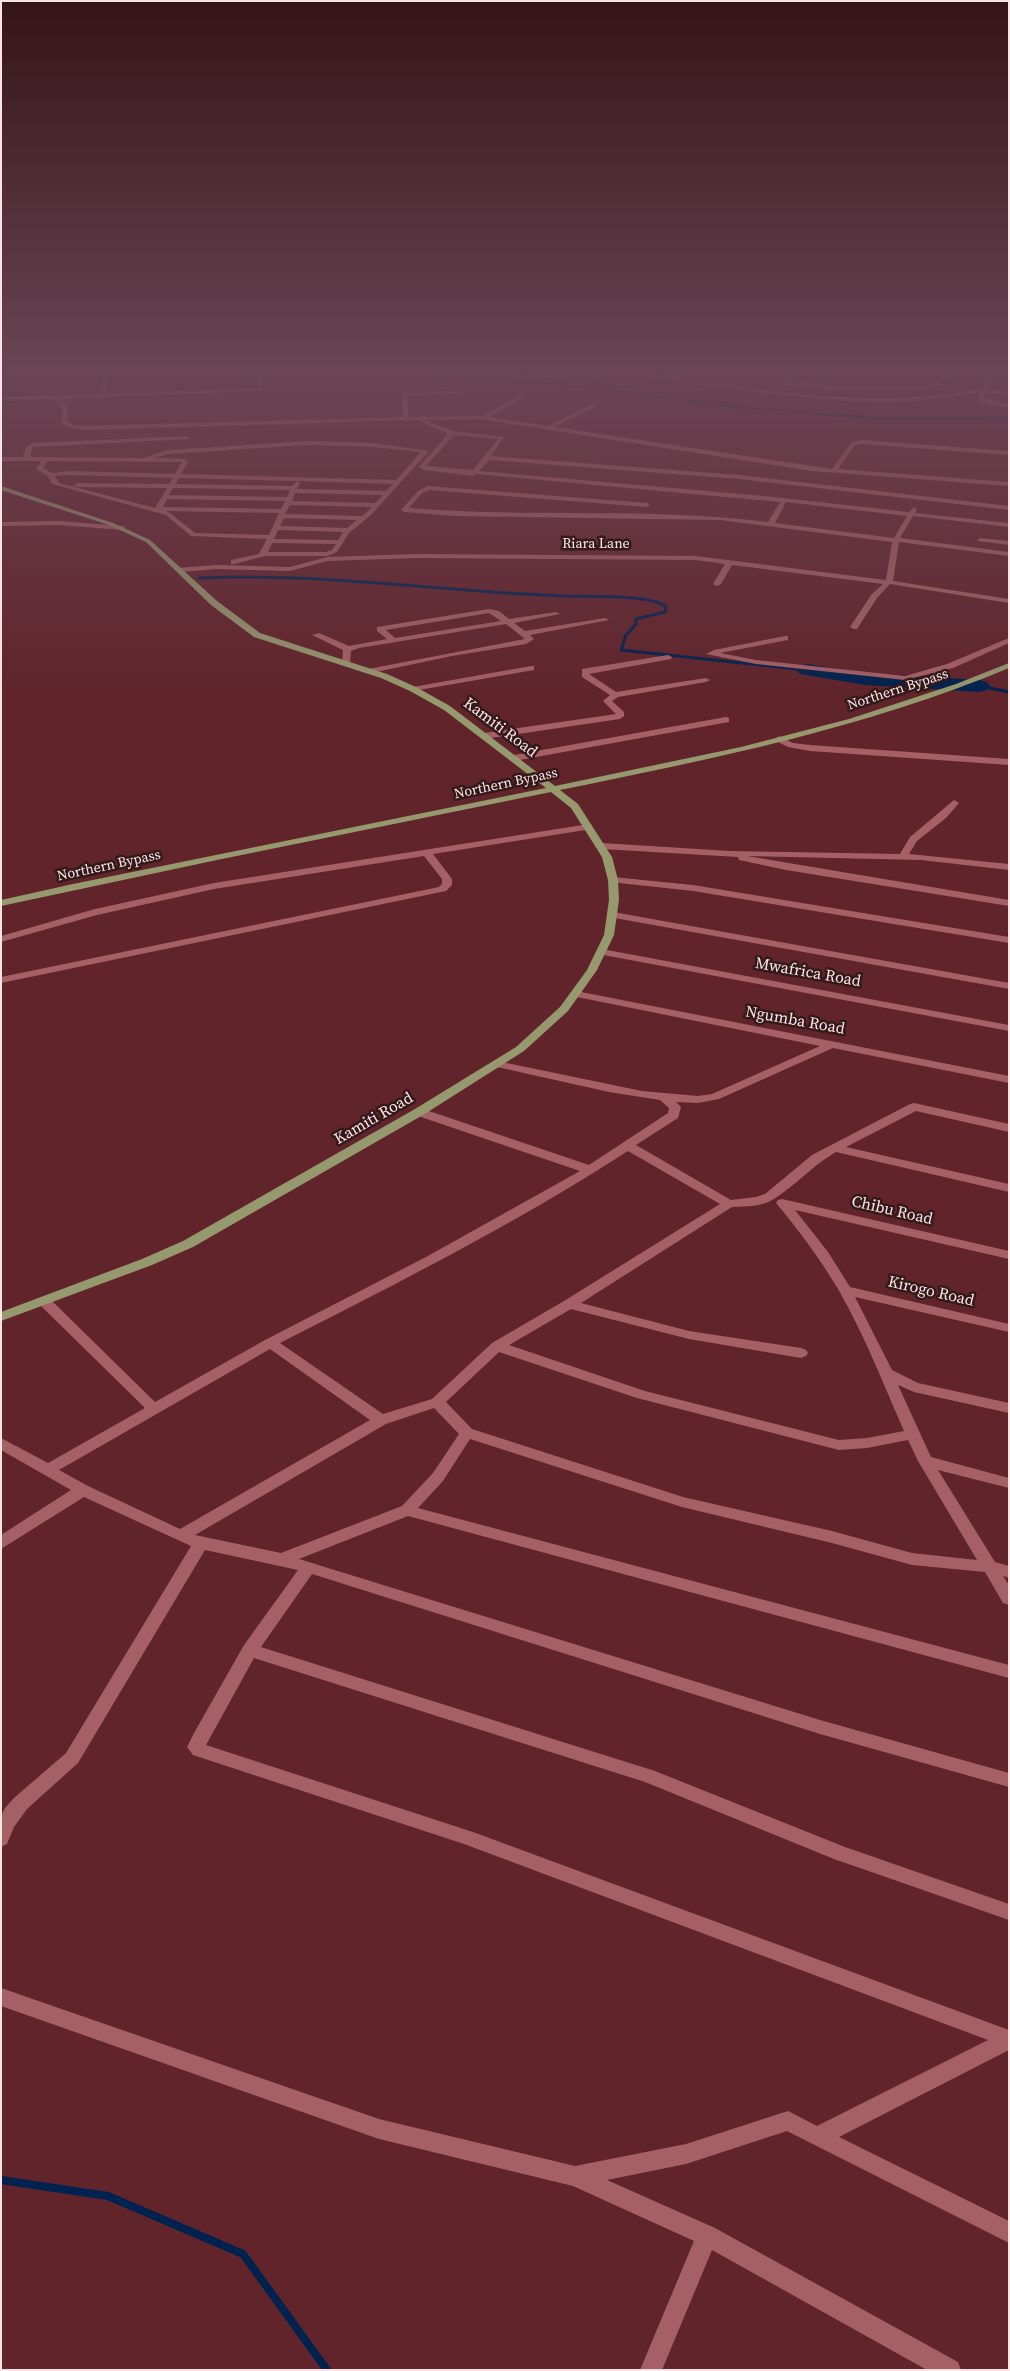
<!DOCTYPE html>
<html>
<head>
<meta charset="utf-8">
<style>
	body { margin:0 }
	#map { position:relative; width:1010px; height:2371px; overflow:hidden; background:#61242b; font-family:"Source Serif 4",serif }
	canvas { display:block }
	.frame { position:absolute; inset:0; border:2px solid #fce4e5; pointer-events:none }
</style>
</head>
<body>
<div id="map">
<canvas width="1010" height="2371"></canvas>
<div class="frame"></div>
</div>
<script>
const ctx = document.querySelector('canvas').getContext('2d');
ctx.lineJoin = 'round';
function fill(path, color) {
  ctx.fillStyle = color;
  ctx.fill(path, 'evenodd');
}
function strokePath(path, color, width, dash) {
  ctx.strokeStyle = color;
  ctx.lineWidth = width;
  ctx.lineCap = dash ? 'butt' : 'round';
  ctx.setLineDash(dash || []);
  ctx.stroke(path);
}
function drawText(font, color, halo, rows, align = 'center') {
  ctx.font = font + ' "Source Serif 4",serif';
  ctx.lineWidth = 5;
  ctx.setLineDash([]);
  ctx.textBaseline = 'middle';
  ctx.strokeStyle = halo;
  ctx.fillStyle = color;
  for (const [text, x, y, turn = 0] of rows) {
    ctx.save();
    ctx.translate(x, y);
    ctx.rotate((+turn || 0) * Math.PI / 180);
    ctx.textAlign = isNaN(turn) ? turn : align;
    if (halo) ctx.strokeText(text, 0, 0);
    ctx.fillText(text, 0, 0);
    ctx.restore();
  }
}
fill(new Path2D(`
	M470,368H607L597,379L582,381Z`), '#72511a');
strokePath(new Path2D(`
	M425,368L471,376L606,390L718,405L881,419L1009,418`), '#00224e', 2.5);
strokePath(new Path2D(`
	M199,578C322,572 443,592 566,596C588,597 651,594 666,607L665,612L636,619V624L626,635L621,650L807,670
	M980,686L1009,692`), '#00224e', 3);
strokePath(new Path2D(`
	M1,2180L108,2196L243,2254L327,2370`), '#00224e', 8);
fill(new Path2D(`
	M807,664L865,673L980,680L987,682L990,686L987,690L980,692L865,685L800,674L797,670L800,666Z`), '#00224e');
fill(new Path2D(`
	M229,368L261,374L264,380L261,391L60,399L68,408L67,421L74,425L84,426L403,417L402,394L461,390L463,393L407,397L409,417L483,416L521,395L523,398L489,417L548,426L593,404L595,407L555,427L832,469L851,443L861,440L1009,451V455L861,444L855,445L838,469L1009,482V486L812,471L479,419L424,420L453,431L504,437L491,456L739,475L1009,506V510L739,479L489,460L479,471L764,496L909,512L914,507L917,509L915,513L1009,523V527L913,516L900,538L1009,552V556L899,542L893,581L1009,599V603L890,584L877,598L857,629H854L850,627L871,595L883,584L732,565L721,584L717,586L713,584L725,564L696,560L417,558L327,561L290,571L216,569L181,572L177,570L178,568L216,565L290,567L327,557L417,554L696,556L886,580L892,542L720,520L454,516L404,512L401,510L418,491L428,486L647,503L650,505L647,507L429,490L422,493L409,508C528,518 649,507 768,522L780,502L476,474L473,476L424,470L419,467L448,434L417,420L84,430L71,428L62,423V408L53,399L1,401V397L101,394L103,373L106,371L109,373L107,394L257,388L258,380L257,376ZM454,435L498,439L473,470L426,466ZM786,502L907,516L894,538L775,523Z
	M796,368H802L784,381L807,383L834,368H839L813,384L834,386H924L933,384L951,368H957L937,386L924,390H834L777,383V381Z
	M990,368H996L992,378L1009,379V383L990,381L987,389L1009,391V395L986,392L983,398L1009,404V408L989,405L978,400L980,392C890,411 797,398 707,385C691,383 660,382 647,375L650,373C759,389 872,411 982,388Z
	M1000,368H1009V370Z
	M188,436L190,439L34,447L32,448L30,457L144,458L167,450L308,441L373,443L429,451L371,515L349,533L337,552L327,556H265L234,564H231V560L259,554L267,539L191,536L166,515L52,484L48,476L36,469L41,461H1V457H23L26,447L33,443ZM308,445L373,447L421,452L396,480L181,474L188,462L185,459L155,458L168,454ZM48,461L181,462H182L175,474L69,471L52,473L43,468ZM69,475L173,478L169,484L77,483L74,485L77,487L167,488L155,508L59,483L55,476ZM179,478L297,481L292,486L175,484ZM298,481L393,484L386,491L297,489L300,483ZM173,488L290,490L287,497L169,495ZM295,493L383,495L375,503L292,501ZM167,499L285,501L281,509L163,507ZM290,505L372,507L362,516L285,514ZM165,511L279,513L269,535L195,533L170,513ZM284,518L357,520L347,528L280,526ZM278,530L343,532L338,540L274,539ZM272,543L336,544L332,550L326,552H268Z
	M59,521L123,526L126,528L123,530L59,525L1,526V522Z
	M980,538L1009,541V545L978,541L977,540Z
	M489,609L499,611L509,619L556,612L560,614L514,623L525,631L605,618L609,620L530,635L534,639L526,644L452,656L371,673L367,671L368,669L525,639L506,624L359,648L351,651L350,663L346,665L342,663L343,650L312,635L319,633L349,646L387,639L377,631V627ZM489,613L501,621L395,638L386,630Z
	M785,636H788V640L720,653L756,660L905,676L947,664L1009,638V643L953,668L905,680L756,664L706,654L714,650Z
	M668,655L672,657L671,659L589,674L616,692L706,678L710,680L706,682L618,697L612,701L624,712V716L620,719L484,739L480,736L484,733L616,714L603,701L610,695L582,677V669Z
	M531,666H534V670L413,691L409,689L413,687Z
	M726,717L729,718V722L514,761L510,758L514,755Z
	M779,736L793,743L810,745L1009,759V765L810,751L788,747L776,741L775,739Z
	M954,800L959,803L946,818L917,841L909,854L1009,864V870L921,860L747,856L1009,900V906L786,870L739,860L738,857L602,849L597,846L602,843L730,851L900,854L910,837Z
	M589,824L592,825V829L433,854L452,879V885L446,891L1,983V977L439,887L442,884V879L424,856L214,889L97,915L1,942V936L95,909L214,883Z
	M613,877L693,885L1009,937V943L693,891L610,882L608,880Z
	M613,912L1009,983V989L609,917L608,915Z
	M602,949L1009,1025V1031L598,954V950Z
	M576,991L1009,1076V1083L833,1048L719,1099L698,1103L676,1102L681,1107L678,1118L636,1145L731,1200L756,1197L765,1194L812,1155L910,1104L914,1103L1009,1124V1132L916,1111L846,1147L1009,1184V1192L836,1152C813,1165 796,1185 774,1199C762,1207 746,1206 732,1207L581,1303L689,1331L801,1348L806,1350L808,1353L806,1356L801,1358L689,1339L571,1309L509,1345L645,1391L839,1440L867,1438L904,1431C883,1383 864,1334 838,1289C820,1259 798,1229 776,1203L778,1200L782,1199L1009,1251V1259L795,1210L828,1252L850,1287L1009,1324V1332L855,1297L892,1370L918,1383L1009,1403V1413L914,1392L898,1385L931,1457L1009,1478V1488L938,1470L995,1562L1009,1566V1578L1003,1576L1009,1585V1605L1003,1603L985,1572L912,1565L832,1543L682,1507L470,1439L443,1481L418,1508L1009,1665V1678L408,1516L299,1559L820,1720L1009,1773V1787L820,1734L312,1574L261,1647L655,1771L845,1847L1009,1904V1920L834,1859L645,1782L254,1658L206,1745L473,1832L1009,2030V2050L839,2137L1009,2221V2243L787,2131L686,2164L607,2180L715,2228L958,2362L961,2370H927L712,2250L662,2370H640L694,2241L573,2186L379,2139L1,2006V1988L379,2119L575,2166L686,2144L788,2111L817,2126L988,2040L464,1844L193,1755L187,1747L194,1733L244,1645L298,1570L205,1550L78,1763L27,1809L14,1827L7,1844L1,1847V1816L5,1808L14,1798L66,1753L191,1546L84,1497L1,1549V1535L71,1490L1,1450V1438L48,1463L145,1408L40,1305L38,1302L40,1299H50L155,1402L265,1340L426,1257L580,1171L415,1115L413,1112L415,1109H423L589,1165L668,1113L669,1108L660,1100L609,1092L497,1067L493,1066L491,1064L493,1062L497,1061L642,1091L698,1096L712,1094L820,1046L572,996L571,994L572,992ZM628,1151L720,1204L564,1301L492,1343L432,1399L383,1414L280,1343C398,1283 517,1223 628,1151ZM270,1349L370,1420L180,1529L88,1486L59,1470ZM499,1352L637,1398L839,1450L867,1448L908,1440L918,1461L977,1560L912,1553L832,1531L683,1497L472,1429L446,1402ZM434,1408L459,1434L433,1473L402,1506L281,1553L195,1535L386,1424Z`), '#a46064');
fill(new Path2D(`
	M1,486L113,523L150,540L217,601L260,633L387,674L416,687L450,706L555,786L741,747L849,719L956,684L1009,663V668C865,728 713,759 560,790L578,804L612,857L618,880L619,900L614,935L597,970L568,1011L524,1051L423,1115L193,1247L152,1265L1,1321V1312L142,1259L183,1241L415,1109L516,1047L560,1007L587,970L604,935L609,900L608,880L602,857L571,808L551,792L217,860L1,906V900L73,884L546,788L444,710L410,691L381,678L254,637L211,605L146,542L109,525L1,490Z`), '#96986e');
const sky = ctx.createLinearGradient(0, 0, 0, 699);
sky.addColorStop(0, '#351418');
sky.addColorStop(0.53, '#6a4555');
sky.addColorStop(1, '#6a455500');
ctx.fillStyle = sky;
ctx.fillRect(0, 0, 1010, 699);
drawText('14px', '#fce4e5', '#34191b', [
	["Riara Lane",596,544],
	["Northern Bypass",898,690,-18],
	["Northern Bypass",506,784,-12],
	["Northern Bypass",109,866,-12]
]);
drawText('16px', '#fce4e5', '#34191b', [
	["Kamiti Road",500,728,37],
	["Mwafrica Road",808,973,10],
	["Ngumba Road",795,1021,10],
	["Kamiti Road",374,1119,-30],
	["Chibu Road",892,1211,13],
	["Kirogo Road",931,1292,13]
]);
</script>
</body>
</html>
